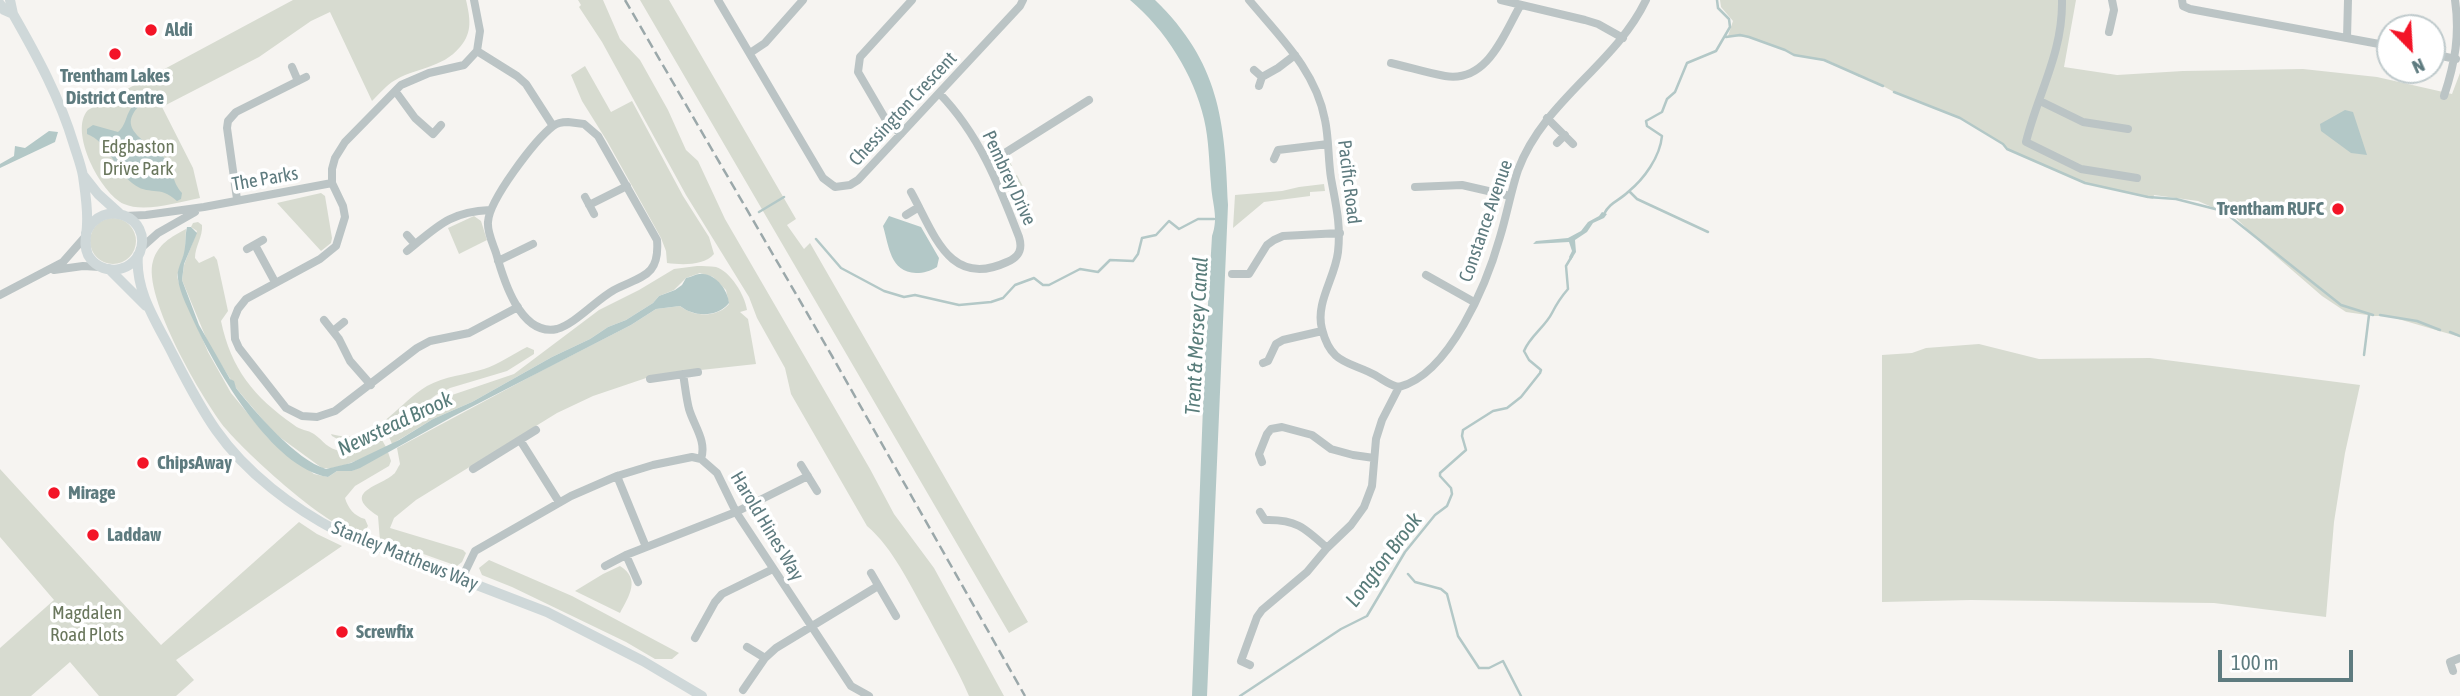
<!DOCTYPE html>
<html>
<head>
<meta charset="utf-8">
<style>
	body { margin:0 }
	#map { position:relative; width:2460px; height:696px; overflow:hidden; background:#f6f4f1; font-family:"Asap Condensed",sans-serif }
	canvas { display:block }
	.north { position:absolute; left:2376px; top:14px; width:70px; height:70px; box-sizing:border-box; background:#fff; border:2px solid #bfcacc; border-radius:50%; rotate:156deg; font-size:19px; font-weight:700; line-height:28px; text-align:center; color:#5e7b7f }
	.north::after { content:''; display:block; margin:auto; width:24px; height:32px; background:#f31427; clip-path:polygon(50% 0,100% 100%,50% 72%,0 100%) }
	.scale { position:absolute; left:2218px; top:650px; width:135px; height:32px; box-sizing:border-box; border:4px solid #5e7b7f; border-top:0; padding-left:9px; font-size:21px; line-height:24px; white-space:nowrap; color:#5e7b7f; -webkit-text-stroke:5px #fff; paint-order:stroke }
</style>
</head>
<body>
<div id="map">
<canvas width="2460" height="696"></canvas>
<div class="north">N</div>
<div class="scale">100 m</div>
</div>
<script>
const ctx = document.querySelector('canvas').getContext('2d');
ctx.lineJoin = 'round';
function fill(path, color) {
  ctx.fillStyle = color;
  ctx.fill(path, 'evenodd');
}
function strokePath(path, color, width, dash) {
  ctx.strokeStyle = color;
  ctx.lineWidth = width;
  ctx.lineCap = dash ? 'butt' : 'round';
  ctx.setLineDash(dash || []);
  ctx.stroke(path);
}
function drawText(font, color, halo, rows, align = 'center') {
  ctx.font = font + ' "Asap Condensed",sans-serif';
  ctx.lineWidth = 7;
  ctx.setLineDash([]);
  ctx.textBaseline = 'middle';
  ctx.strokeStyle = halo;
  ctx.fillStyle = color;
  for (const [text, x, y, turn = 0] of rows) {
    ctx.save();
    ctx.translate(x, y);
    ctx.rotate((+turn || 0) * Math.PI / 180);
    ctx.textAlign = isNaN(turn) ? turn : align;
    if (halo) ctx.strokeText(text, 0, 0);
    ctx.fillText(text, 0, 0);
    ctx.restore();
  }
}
fill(new Path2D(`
	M293,0H466C470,18 473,32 460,47C442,69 415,67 392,82C385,87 378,95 372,101L330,12L311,21L259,57L162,107L193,168L200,198C179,202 144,213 124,204C101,194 68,131 88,110Z
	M578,0H603L620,39L640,60L668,110L686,150L698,161L725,219L870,469L894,514L934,568L1004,696H969C957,668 941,642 927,615C910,585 893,548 867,526L791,394L785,368L757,318L749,297L686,195L602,42L579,7L581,5Z
	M640,0H669L796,219L787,225L804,249L810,243L1028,622L1009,633Z
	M1720,0H2076L2064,67L2117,75L2183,71L2303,69L2377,77L2452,94L2460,73V337L2388,316H2374L2346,312L2322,296L2263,245L2235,217L2198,201L2154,195L2153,199L2085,183L2007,149L2003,144L1960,118L1894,92L1868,78L1859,77L1831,62L1794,55L1785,50L1749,37L1728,36L1733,21L1721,7Z
	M585,66L611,112L632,101L683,196L709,237L714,254C704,266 681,265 667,263L666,251L661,238L607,141L582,101L571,75Z
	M1008,158L1012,166L1006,169L1010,178L1017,175L1028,196L1012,204L999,166Z
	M1324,184L1325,191L1310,192V196L1264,202L1233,228L1235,195L1282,191L1299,187Z
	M321,193L325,196L332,238L331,243L321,251L277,203Z
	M474,216L481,221L487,240L459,254L448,228Z
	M90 241a23 23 0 1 1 46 0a23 23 0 1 1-46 0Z
	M198,222L202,225C203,237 195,246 195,258L199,263L214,256L217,260L228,311L221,321C231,369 254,397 294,425C300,430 308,430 314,434C324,441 327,449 341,451C357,452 367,443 382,440L386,447C370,455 338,471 322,468L274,433L236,388L209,345L182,280L184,265L197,231L191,227L193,223Z
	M186,229L185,252L177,276L179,283L208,352L231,393L268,438L314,474L328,477L337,471H352L388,452L391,461L389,466L355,486L345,498C348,508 354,516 365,519L368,526C366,529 365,532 360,532C333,534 245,452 226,429C203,401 142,296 153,261C158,244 171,237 186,229Z
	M697,266C703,266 710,266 716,267C730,271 745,295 747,310L740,312L748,319L756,364L655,375L593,396L557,413L416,500L394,518L390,528L463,550L466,553L462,562L457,566L387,541H380L378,516C340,491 379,488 395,473C395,473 400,464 400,464L397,448L537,373L631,325L656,309L680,306C694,317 717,318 729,304L726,290L713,277L700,273L686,278L674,290L659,296L653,303L626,320L608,327L590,339L552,357L472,402L433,419L392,444L387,432L452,395L514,374L599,310L639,290L674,269Z
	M1979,344L2039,359L2150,358L2360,385L2345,453L2334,522L2326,617L2214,603L1971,600L1882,602V355L1912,353L1926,348Z
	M527,347L534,350V354L507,371L450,388L436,395L403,419L354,442L341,441L332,436L331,434C374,447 396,404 427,386C445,376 465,375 484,369C499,364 513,354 527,347Z
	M0,469L161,645L299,522L317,534L342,546L176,660L194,680L176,696H99L70,662L31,696H0V648L54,600L0,537Z
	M489,560L572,596L679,653L672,659H655L626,642L512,587L482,575L479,568Z
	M620,566C641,579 629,596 620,613L575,591L603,574Z`), '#d7dbd0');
fill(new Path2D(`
	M1130,0H1155C1219,62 1225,120 1228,205L1207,696H1192L1205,354L1212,236C1219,217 1212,204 1211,184C1209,162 1209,140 1204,119C1194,75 1165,29 1130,0Z
	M137,103L139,106C113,133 156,143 169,164C175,174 171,180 182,193L181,199L177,201C159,184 149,197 132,183C115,169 108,142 87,134V129L93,125L118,132C128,124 125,110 137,103Z
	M2345,110L2353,112L2367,155L2351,153L2321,131L2320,124Z
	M49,131L58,132L55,142L0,168V164L14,156L15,146L25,148Z
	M1602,212L1607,214L1604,218L1593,223L1587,232L1575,240L1576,252L1571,260L1569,257L1572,251L1569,242L1533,244L1536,241L1568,238L1581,231L1588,222L1599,216Z
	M889,216L921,227L939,258L937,267C930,271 924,273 916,273C890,272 889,246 883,226Z
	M187,227H191L197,233L184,264L182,280L199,325L230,379L234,381L236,388C255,412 296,460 326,469L351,463L399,440L433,419L472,402L552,357L590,339L608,327L626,320L653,303L659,296L675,290L682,285L686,278C692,277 698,273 703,274C717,275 728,291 729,303C717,318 694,317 680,306L656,309L631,325L452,417L360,468L352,471H337L328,477C272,468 217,371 195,324C189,310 180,294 178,279C176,270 182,262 184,253C186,245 185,235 187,227Z`), '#b3c8c7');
strokePath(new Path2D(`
	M1726,37L1740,35L1749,37L1785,50L1794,55L1824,60L1883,86
	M1894,92L1960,118L2003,144L2007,149L2085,183L2148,197L2176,199L2223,211L2341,305L2373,315
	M1630,192L1637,199L1708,232
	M759,212L784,197
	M1604,214C1610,202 1619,201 1628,192C1644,179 1660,157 1662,136L1647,126L1646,121L1662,112L1667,99L1675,92L1687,63L1716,51L1730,27L1729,19L1718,8L1717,0
	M816,239L841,268L884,291L904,297L915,295L959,305L991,302L1003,298L1015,285L1034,278L1043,285H1049L1080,269L1098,272L1110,260L1133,261L1138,254L1142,238L1156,235L1169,221L1179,229L1198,219H1214
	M2380,315L2417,321L2440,330
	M2450,332L2460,336
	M2364,355L2369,315
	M1408,574L1415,582L1441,589L1447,594L1458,636L1479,668H1489L1503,661L1521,696
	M1240,696L1341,629L1367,616L1405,552L1435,515L1447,506L1452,494L1451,488L1440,476V473L1466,450L1462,436L1463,430L1493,411L1507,408L1521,397L1540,373L1541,370L1529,360L1524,351C1530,336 1545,327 1552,313C1557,303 1561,297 1568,289L1566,266L1572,256`), '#b3c8c7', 2.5);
strokePath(new Path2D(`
	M474,0L480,31L477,51
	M718,0L823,178L835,187L850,185L858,180L1020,6L1023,0
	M1249,0C1280,37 1316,71 1325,120C1329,139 1328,159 1331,178C1336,206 1341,224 1338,252C1335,278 1315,303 1322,329C1331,365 1349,361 1375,375C1384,380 1389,385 1399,387
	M1501,0L1585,20L1598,24L1623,38
	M2062,0C2063,53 2038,93 2026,142L2081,169L2137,178
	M2182,0L2183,6L2190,9L2390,46
	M2109,32L2114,10L2112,0
	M2347,38L2348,0
	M477,51L464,65L429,73L401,85L345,142L335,158L332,169V183L343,206L345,217L336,246L320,259L246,299L238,309L234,319L235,339L239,348L286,408L302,416L317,417L335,411L417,348L430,341L469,333L518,307
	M477,51L517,76L526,84L553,126
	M750,53L765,43L803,0
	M2432,54L2456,59
	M1391,63C1409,67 1427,73 1445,76C1487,83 1503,36 1520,6
	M292,67L298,81
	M1254,70L1262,77
	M1259,86L1262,77L1278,68L1295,55
	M396,92L415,118L433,134L441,125
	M2444,96C2455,63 2460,35 2455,0
	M2040,101L2083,122L2128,129
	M1547,118L1573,144
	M568,122L584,124L598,136L657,240C660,277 641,276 614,290C596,300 575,324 557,329C520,337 503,278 496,253C493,244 487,232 488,222C489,200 535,140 553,126C557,123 562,122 568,122Z
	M901,134L886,120L858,72L860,57L912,0
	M1557,143L1565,135
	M1274,159L1278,150L1328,144
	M989,163L1089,100
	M1415,187L1462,185L1510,196
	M911,192C934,233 949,289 1007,262C1019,257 1023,250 1019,237C999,185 979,134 939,93
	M585,197L594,214
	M237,199L227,128L228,121L236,112L306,77
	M589,205L627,186
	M906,215L919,207
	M125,216L146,215L204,207L332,183
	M407,235L415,244
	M255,245L275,282
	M140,249L158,233L195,212
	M247,249L263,240
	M407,251C438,226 449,212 490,210
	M498,261L533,244
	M54,270L83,266L100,267
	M1232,274H1249L1267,245L1274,240L1283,236L1340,233
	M1426,275L1474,302
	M0,295L63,262L85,237
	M324,320L339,339L350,361L371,385
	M333,331L344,322
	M1263,363L1268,361L1276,344L1283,340L1322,331
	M683,374C685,385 686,397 689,409C694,426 707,441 701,459
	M650,379L698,372
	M520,440L559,502
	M1262,462L1259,454L1267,434L1271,429L1282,427L1312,435L1331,449L1353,455L1374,458
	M801,465L817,491
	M473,469L536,430
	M617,476L646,547
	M1260,512L1265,520C1296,519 1305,528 1327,548
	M626,555L638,582
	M605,566L626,555L736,512L808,476
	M871,573L896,616
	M462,578L475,551L571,496L617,476L653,465L692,457L701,459L717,473L736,512L851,686L869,696
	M695,638L715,602L722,594L773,569
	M747,647L765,658
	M1250,665L1241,661L1257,617L1262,610L1307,572L1327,548L1351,525L1364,507L1372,486L1376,439L1382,420L1399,387C1450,374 1487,283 1500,237C1507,214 1511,191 1518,170C1544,100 1615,65 1646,0
	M2453,671L2450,662L2460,658
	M743,690L765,658L776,648L878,586`), '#bbc4c5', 8);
strokePath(new Path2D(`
	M10,0L13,14C37,56 60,98 74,145C77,155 81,165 83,176C85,191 88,208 87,224C87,235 83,244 88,255C100,276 131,274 140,252C153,217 102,196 86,233
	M0,4L4,10L13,14
	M83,175L98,194L119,213
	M138,255C135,288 153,317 168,345C183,374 197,403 216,430C246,473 293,508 339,532L547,612L643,661L702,696
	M109,269L146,306`), '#cfd8d9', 10);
strokePath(new Path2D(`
	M625,0L832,356L1025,696`), '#9ba8aa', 2.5, [10, 5]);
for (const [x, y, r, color] of [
	[151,30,7,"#f31427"],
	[115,54,7,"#f31427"],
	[2338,209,7,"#f31427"],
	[143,463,7,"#f31427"],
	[54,493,7,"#f31427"],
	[93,535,7,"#f31427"],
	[342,632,7,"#f31427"]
]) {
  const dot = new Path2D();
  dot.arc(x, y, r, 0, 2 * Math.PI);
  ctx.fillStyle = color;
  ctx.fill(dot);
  strokePath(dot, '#fff', 2.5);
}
drawText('bold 19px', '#5e7b7f', '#fff', [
	["Aldi",165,30],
	["Trentham Lakes",115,76,"center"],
	["District Centre",115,98,"center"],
	["Trentham RUFC",2324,209,"right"],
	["ChipsAway",157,463],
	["Mirage",68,493],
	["Laddaw",107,535],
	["Screwfix",356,632]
], 'left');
drawText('19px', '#5e7b7f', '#fff', [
	["Chessington Crescent",903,109,-47],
	["Pembrey Drive",1009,178,65],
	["The Parks",265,179,-10],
	["Pacific Road",1349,182,83],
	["Constance Avenue",1486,221,-71],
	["Harold Hines Way",767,526,59],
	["Stanley Matthews Way",405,556,22]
]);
drawText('19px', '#6a775d', '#fff', [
	["Edgbaston",138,147],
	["Drive Park",138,169],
	["Magdalen",87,613],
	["Road Plots",87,635]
]);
drawText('italic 21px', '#587c7a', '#fff', [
	["Trent & Mersey Canal",1197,336,-87],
	["Newstead Brook",395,424,-25],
	["Longton Brook",1384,560,-53]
]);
</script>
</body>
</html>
